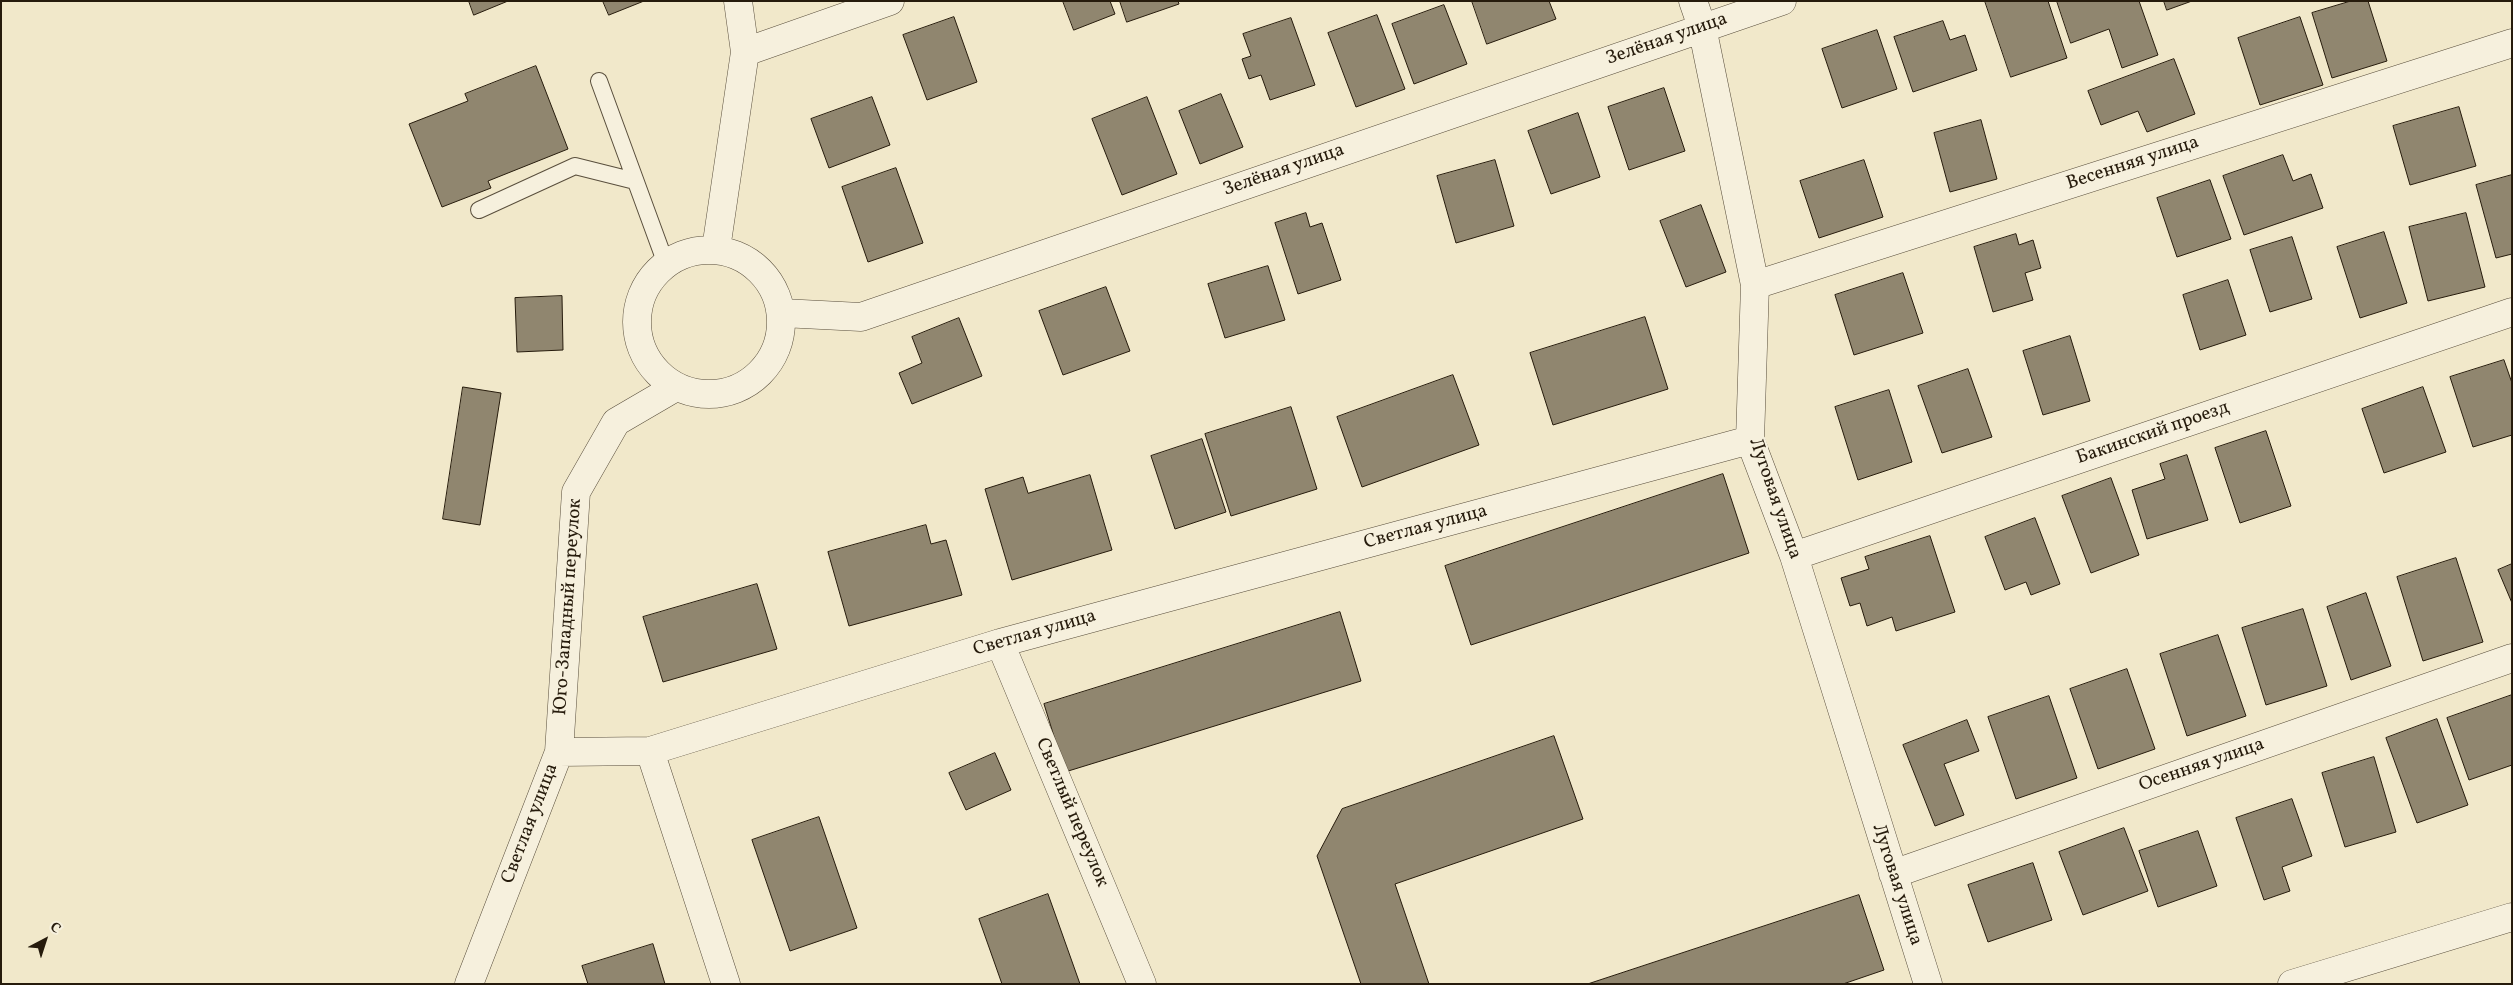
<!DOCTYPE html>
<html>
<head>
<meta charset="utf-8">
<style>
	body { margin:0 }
	#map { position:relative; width:2513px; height:985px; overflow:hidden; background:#f1e8ca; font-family:Vollkorn,serif }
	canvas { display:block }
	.frame { position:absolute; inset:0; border:2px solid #261b0c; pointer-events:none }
	.north { position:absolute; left:20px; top:915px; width:50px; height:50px; -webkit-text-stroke:4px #f6f0dd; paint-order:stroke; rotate:40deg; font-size:14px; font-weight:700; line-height:20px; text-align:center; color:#261b0c }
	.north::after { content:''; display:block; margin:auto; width:18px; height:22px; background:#261b0c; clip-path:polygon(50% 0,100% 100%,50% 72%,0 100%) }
</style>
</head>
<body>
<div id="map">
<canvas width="2513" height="985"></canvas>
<div class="frame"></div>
<div class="north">С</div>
</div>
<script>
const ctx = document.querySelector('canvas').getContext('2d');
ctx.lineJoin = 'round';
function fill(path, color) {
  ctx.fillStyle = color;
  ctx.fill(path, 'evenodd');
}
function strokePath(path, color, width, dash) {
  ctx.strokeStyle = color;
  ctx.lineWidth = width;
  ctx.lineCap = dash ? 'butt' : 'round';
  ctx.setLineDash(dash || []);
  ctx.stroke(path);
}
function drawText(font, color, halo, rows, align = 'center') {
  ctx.font = font + ' Vollkorn,serif';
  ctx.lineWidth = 4.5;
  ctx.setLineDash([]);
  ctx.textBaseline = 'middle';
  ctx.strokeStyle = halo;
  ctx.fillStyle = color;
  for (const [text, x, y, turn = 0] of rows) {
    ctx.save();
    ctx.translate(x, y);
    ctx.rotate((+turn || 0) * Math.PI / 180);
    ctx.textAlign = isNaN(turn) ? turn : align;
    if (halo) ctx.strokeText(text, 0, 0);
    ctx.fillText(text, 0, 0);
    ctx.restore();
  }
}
const building = new Path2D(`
	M469,1H508L474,15Z
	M603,1H644L609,15Z
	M1063,1H1110L1115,14L1074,30Z
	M1120,1H1178L1179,4L1127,22Z
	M1472,1H1549L1556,19L1487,44Z
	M1985,1H2048L2067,58L2011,77Z
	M2057,1H2139L2158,55L2122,68L2109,29L2071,43Z
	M2164,1H2192L2167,10Z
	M2351,1H2368L2387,61L2332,78L2312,13Z
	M1444,5L1467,64L1414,84L1392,24Z
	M1377,15L1405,89L1356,107L1328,33Z
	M954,17L977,82L927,100L903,35Z
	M2300,17L2323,85L2260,105L2238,38Z
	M1291,18L1315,85L1270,100L1261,75L1249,79L1242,59L1251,56L1243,34Z
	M1943,21L1950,40L1965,35L1977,70L1913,92L1894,37Z
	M1877,30L1897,89L1842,108L1822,49Z
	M2174,59L2195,114L2147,132L2138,111L2101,125L2088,91Z
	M536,66L568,149L488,181L491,188L442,207L409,124L468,101L465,94Z
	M1664,88L1685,151L1629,170L1608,107Z
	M1221,94L1243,147L1200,164L1179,111Z
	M872,97L890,145L829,168L811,119Z
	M1147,97L1177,174L1122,195L1092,119Z
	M2459,107L2476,166L2410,185L2393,126Z
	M1578,113L1600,177L1551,194L1528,131Z
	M1981,120L1997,179L1950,192L1934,133Z
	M2283,155L2293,181L2311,174L2323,208L2244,235L2223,176Z
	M1495,160L1514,226L1456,243L1437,176Z
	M1864,160L1883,217L1819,238L1800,181Z
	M896,168L923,243L868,262L842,187Z
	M2512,175V254L2496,258L2476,185Z
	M2210,180L2231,239L2177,257L2157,198Z
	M1701,205L1726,272L1686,287L1660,221Z
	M1306,213L1310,227L1322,223L1341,280L1298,294L1275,223Z
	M2466,213L2485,287L2428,301L2409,227Z
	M2384,232L2407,303L2360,318L2337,247Z
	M2016,234L2019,245L2033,240L2041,268L2025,273L2033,300L1993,312L1974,247Z
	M2292,237L2312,299L2270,312L2250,250Z
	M1268,266L1285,320L1225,338L1208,284Z
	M1903,273L1923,333L1854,355L1835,295Z
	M2228,280L2246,335L2200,350L2183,295Z
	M1106,287L1130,351L1063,375L1039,311Z
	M562,296L563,350L517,352L515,298Z
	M1645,317L1668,389L1553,425L1530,353Z
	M959,318L982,376L912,404L899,373L922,363L912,337Z
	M2070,336L2090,401L2043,415L2023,351Z
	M2504,360L2512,383V435L2473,447L2450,377Z
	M1968,369L1992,437L1942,453L1918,386Z
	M1453,375L1479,445L1362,487L1337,417Z
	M463,387L501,393L480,525L443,519Z
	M2423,387L2446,452L2384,473L2362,409Z
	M1889,390L1912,462L1858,480L1835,407Z
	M1291,407L1317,489L1231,516L1205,434Z
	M2266,431L2291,506L2240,523L2215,448Z
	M1202,439L1226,512L1175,529L1151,456Z
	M2187,455L2208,520L2147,539L2132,490L2165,479L2160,464Z
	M1723,474L1749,553L1471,645L1445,566Z
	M1090,475L1112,550L1012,580L985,489L1023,477L1028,493Z
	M2111,478L2139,555L2091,573L2062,496Z
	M2035,518L2060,584L2031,595L2026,582L2005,590L1985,537Z
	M926,525L931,544L946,540L962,595L849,626L828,552Z
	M1930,536L1955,612L1896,631L1892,617L1867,626L1860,603L1850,606L1841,578L1869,569L1865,557Z
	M2456,558L2483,642L2423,661L2397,577Z
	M2512,564V603L2498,570Z
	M757,584L777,649L663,682L643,617Z
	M2366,593L2391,666L2351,680L2327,607Z
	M2303,609L2327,686L2266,705L2242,628Z
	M1340,612L1361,681L1065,772L1044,704Z
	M2218,635L2246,716L2187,736L2160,654Z
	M2127,669L2155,749L2098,769L2070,689Z
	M2512,695V765L2469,780L2447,718Z
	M2049,696L2077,778L2016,799L1988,717Z
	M2437,719L2468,805L2417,823L2386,738Z
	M1967,720L1979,751L1944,764L1964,815L1935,826L1903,745Z
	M1554,736L1583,819L1395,884L1429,984H1361L1317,856L1342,809Z
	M995,753L1011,790L966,810L949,773Z
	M2374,757L2396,832L2345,847L2322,773Z
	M2292,799L2312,856L2282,867L2290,891L2264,900L2236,818Z
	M819,817L857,928L790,951L752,840Z
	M2124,828L2148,891L2083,915L2059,852Z
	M2198,831L2217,886L2158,907L2139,851Z
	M2033,863L2052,920L1988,942L1968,885Z
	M1048,894L1080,984H1002L979,919Z
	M1859,895L1884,970L1843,984H1588Z
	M653,944L665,984H588L582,966Z`);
fill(building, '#90866f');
strokePath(building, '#261b0c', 1);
const service = new Path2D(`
	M599,81L666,264
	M479,210L575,166L635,181`);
const minor = new Path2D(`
	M1693,1L1702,27L1755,285L1750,440L1794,556L1928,984
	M745,52L890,1
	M716,249L745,52L738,1
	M637 322a72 72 0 1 1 144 0a72 72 0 1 1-144 0Z
	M1755,285L2512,43
	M782,313L861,317L1782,1
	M1794,556L2512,312
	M1000,643L1142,984
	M650,751L726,984
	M559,752L576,492L616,422L676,387
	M1893,874L2512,658
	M469,984L559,752L650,751L1000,643L1750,440
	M2292,984L2512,917`);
strokePath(service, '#594e3c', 18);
strokePath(minor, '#594e3c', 29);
strokePath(service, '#f6f0dd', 16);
strokePath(minor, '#f6f0dd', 28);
drawText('19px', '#261b0c', '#f6f0dd', [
	["Зелёная улица",1667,40,-19],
	["Весенняя улица",2133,164,-18],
	["Зелёная улица",1284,171,-19],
	["Бакинский проезд",2153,434,-19],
	["Луговая улица",1774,499,71],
	["Светлая улица",1426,528,-15],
	["Юго-Западный переулок",569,607,-86],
	["Светлая улица",1035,634,-16],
	["Осенняя улица",2202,766,-19],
	["Светлый переулок",1071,813,67],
	["Светлая улица",531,824,-69],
	["Луговая улица",1896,885,72]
]);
</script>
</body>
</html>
